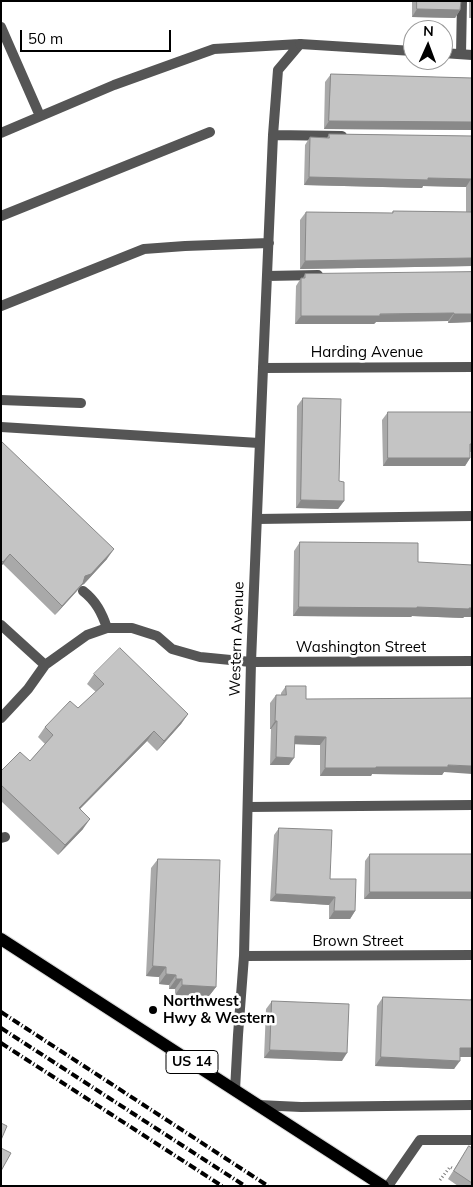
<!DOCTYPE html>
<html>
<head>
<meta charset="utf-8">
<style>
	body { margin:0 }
	#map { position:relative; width:473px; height:1187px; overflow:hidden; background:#fff; font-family:Mulish,sans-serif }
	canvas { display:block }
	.frame { position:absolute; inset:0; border:2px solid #000; pointer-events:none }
	.north { position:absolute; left:403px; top:20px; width:50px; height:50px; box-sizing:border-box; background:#fff; border:1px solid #999; border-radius:50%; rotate:2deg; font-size:14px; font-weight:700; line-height:20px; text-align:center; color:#000 }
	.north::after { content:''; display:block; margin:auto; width:18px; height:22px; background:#000; clip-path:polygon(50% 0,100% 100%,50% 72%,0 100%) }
	.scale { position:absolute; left:20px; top:30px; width:151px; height:22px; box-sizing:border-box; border:2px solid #000; border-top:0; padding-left:6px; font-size:15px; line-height:18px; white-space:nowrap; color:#000; -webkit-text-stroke:4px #fff; paint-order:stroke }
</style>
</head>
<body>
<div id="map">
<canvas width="473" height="1187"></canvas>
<div class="frame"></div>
<div class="north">N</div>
<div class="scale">50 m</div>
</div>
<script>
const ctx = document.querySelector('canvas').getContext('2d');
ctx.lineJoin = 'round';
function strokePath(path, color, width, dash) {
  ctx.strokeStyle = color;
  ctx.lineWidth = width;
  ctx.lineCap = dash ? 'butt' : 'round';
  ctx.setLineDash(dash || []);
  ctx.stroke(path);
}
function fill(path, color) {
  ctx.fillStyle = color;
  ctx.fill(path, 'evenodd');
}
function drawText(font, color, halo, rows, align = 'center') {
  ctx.font = font + ' Mulish,sans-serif';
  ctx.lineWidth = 5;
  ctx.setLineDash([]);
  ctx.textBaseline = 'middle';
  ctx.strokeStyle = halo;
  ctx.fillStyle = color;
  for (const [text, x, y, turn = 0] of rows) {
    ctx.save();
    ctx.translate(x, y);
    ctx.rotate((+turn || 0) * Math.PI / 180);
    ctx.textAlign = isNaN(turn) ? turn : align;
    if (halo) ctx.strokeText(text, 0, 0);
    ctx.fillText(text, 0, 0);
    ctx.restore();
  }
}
const primary = new Path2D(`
	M1,939L383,1186`);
strokePath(primary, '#dbdbdb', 14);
strokePath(new Path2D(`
	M440,1180L450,1167L454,1169`), '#777', 3, [1, 2.5]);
strokePath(new Path2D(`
	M1,27L40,116
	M461,54L462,1
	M1,133L114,85L214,49L300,44
	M273,135L342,136
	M1,216L210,132
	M267,276L318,275
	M1,306L144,249L185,246L269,243
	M263,368L273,135L278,70L300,44
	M1,400L81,403
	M1,427L259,443
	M257,519L472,516
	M83,591C96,601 102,613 107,628
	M1,625L45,665
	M1,718L28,689L45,665L87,635L107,628H132L157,636L172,649L200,657L251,662
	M248,807L472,805
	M1,838L5,837
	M258,1105L301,1107L472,1105
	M388,1186L420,1140H472`), '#555', 10);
strokePath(new Path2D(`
	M300,44L413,51
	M443,53L472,55
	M251,662L472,661
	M244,956L472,955
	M235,1090L238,1035L244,956L251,662L263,368L472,367`), '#555', 10);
strokePath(primary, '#000', 12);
strokePath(new Path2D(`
	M1,1012L268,1186
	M1,1028L245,1186
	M1,1043L222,1186`), '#000', 4, [8, 2.5, 1, 2.5]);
fill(new Path2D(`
	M412,1H461L460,10L455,18L412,17Z
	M469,1H472V18H469Z
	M331,74L472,78V130L324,129L325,82Z
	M329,134L472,136V266L300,269V220L306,212L392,213L393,211L466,212V187L423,186L422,188L304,185L305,145L310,137L327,138Z
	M472,272V322L448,323V321L376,322L374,324H295L296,286L301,278H303L305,274Z
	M303,398L339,481L344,501L338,509L296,508L297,406Z
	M388,412H472V452H470V458L465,466H383L382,420Z
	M1,441L107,559L84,584L82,585L76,592L55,615L3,564L1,566Z
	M300,542L418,562L464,617L463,618L412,616L411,617L293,616L294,551Z
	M94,674L188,714L181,724L157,751L147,741L80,809L83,829L58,855L1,801V771L30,761L45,744L38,737L45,727L78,708L96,692L87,684Z
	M286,686L306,699L444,772L442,775L372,774L371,776H320V745L294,744L289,765H270L271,729H270V703L276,695H281V693Z
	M279,828L330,879L355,911L350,919H329V905L270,901L274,835Z
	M370,854H472L364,899L365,861Z
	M158,859L216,987L209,996L175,995V989H169V985L159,984V977L146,976L151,868Z
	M383,997L470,1000L472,997V1057H460L454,1069L375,1066L377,1006Z
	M272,1001L342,1061L264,1058L266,1009Z
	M469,1146L472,1148V1186H458L448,1179Z`), '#a9a9a9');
fill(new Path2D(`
	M417,9L460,10L455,18L412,17Z
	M329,121L472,122V130L324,129Z
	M309,177L428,178L471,179L466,187L423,186L422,188L304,185Z
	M472,258V266L300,269L305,261Z
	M454,313L448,321L376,322L374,324H295L301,316Z
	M454,314H472V322L448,323Z
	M388,458H470L465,466H383Z
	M301,500L344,501L338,509L296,508Z
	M114,549L107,559L84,584L82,585L76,592L55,615L85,576Z
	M10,554L3,564L1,566V564L3,562Z
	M299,607H417L472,608V617H464L463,618L412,616L411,617L293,616Z
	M188,714L181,724L157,751L164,741Z
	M275,721H277L271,729H270Z
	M154,731L147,741L72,817L79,808Z
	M295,736L326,737L320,745L289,744Z
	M276,757L294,758L289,765H270Z
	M448,765L472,766V774L444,772L442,775L372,774L371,776H320L325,768Z
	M90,819L83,829L58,855L65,845Z
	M370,892H472V899H364Z
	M276,894L335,897L329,905L270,901Z
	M334,911H355L350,919H329Z
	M153,966L166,967L159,977L146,976Z
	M166,974L176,975L169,985L159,984Z
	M176,979H182L175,989H169Z
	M182,985L216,987L209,996L175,995Z
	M460,1048H472V1057H454Z
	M270,1050L347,1053L342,1061L264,1058Z
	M381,1057L460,1061L454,1069L375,1066Z`), '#898989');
const building = new Path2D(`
	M417,1H461L460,10L417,9Z
	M331,74L472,78V122L329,121Z
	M329,134L472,136V258L305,261L306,212L393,213V211L472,212L471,179L428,178V180L309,177L310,137L329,138Z
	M472,272V314H454V313L380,314V316H301V278H305V274Z
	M303,398L341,399L339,481L344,482V501L301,500Z
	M388,412H472V444H470V458H388Z
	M1,441L114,549L91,574L85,576L83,583L62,606L10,554L3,562L1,560Z
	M300,542L418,543V562L472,565V608H469V609L417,607V608L299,607Z
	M120,648L188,714L164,741L154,731L79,808L90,819L65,845L1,785V771L20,752L30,761L53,735L45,727L70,701L78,708L104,684L94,674Z
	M286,686H306V699L472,698V766L448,765V767H376V768H325L326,737L295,736L294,758L276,757L277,721H275L276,695H286Z
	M279,828L332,830L330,879H356L355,911H334L335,897L276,894Z
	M370,854H472V892H370Z
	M158,859L220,860L216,987L182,985V979H176V975L166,974V967L153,966Z
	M383,997L472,1000V1048H460V1061L381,1057Z
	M272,1001L349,1004L347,1053L270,1050Z
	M1,1123L7,1126L1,1140Z
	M469,1146L472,1148V1183L454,1171Z
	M1,1148L11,1153L1,1171Z`);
fill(building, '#c4c4c4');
strokePath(building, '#898989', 1);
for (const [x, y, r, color] of [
	[153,1010,5,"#000"]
]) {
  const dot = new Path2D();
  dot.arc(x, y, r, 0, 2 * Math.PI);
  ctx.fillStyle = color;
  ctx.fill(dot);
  strokePath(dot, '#fff', 2);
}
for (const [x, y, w] of [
	[192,1062,52]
]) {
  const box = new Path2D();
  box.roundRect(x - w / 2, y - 11.5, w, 23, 4);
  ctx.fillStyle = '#fff';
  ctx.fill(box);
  strokePath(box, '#000', 1);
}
drawText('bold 14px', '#000', null, [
	["US 14",192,1062]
]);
drawText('15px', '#000', '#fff', [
	["Harding Avenue",367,352],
	["Western Avenue",237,639,-88],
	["Washington Street",361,647],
	["Brown Street",358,941]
]);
drawText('bold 15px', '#000', '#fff', [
	["Northwest",163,1001],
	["Hwy & Western",163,1018]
], 'left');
</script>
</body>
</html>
